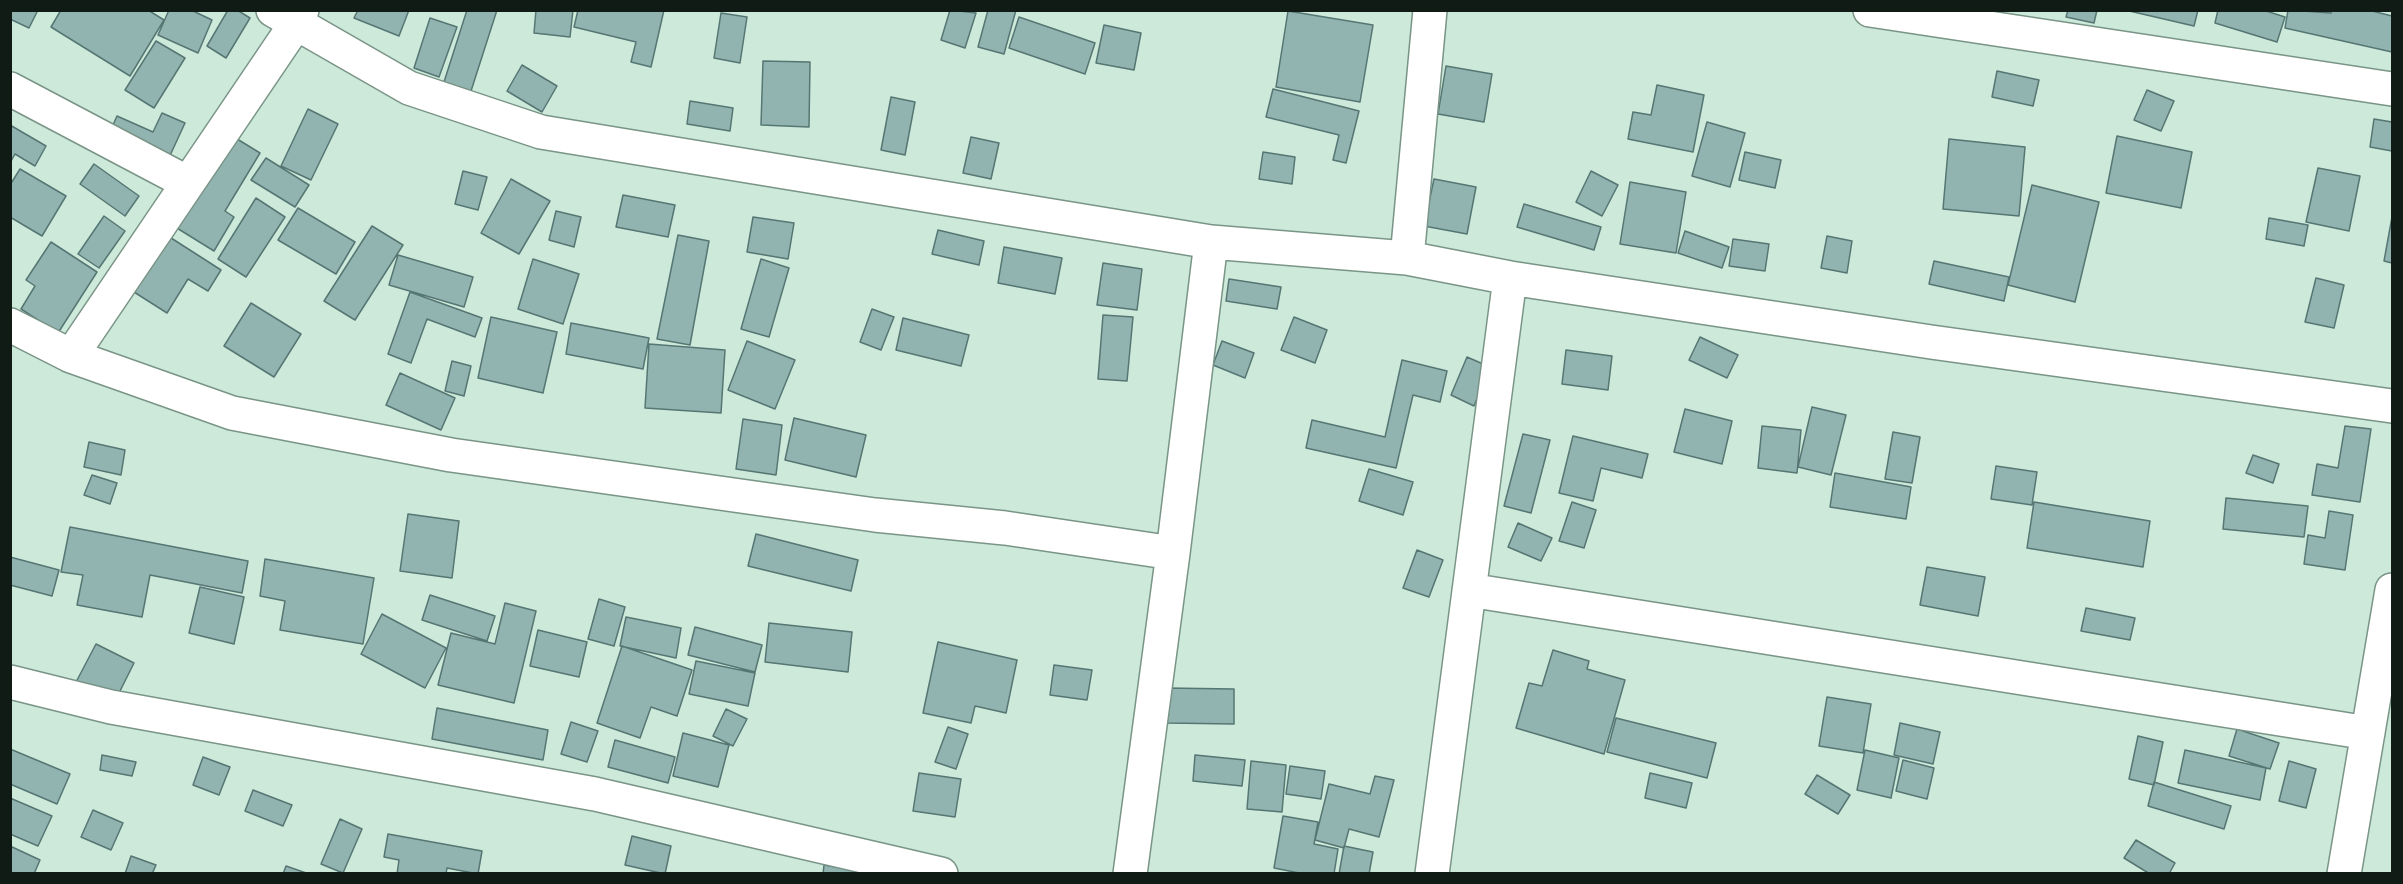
<!DOCTYPE html>
<html>
<head>
<meta charset="utf-8">
<style>
	body { margin:0 }
	#map { position:relative; width:2403px; height:884px; overflow:hidden; background:#cce9d9; font-family:Lato,sans-serif }
	canvas { display:block }
	.frame { position:absolute; inset:0; border:12px solid #101b15; pointer-events:none }
</style>
</head>
<body>
<div id="map">
<canvas width="2403" height="884"></canvas>
<div class="frame"></div>
</div>
<script>
const ctx = document.querySelector('canvas').getContext('2d');
ctx.lineJoin = 'round';
function fill(path, color) {
  ctx.fillStyle = color;
  ctx.fill(path, 'evenodd');
}
function strokePath(path, color, width, dash) {
  ctx.strokeStyle = color;
  ctx.lineWidth = width;
  ctx.lineCap = dash ? 'butt' : 'round';
  ctx.setLineDash(dash || []);
  ctx.stroke(path);
}
const building = new Path2D(`
	M10,10H38L29,28L10,19Z
	M61,10H148L164,20L130,76L51,27Z
	M169,10H191L212,20L198,53L158,35Z
	M228,10H237L250,18L226,58L207,46Z
	M358,10H409L399,36L354,18Z
	M467,10H497L471,91L444,82Z
	M536,10H573L570,37L534,33Z
	M578,10H664L651,67L631,62L636,42L574,27Z
	M950,10L976,13L965,48L941,40Z
	M988,10H1016L1004,54L978,47Z
	M2068,10H2097L2094,23L2066,17Z
	M2125,10H2198L2194,26Z
	M2218,10H2263L2285,17L2277,42L2215,23Z
	M2288,10L2331,13L2332,10H2368L2392,16V52L2285,28Z
	M1288,11L1373,25L1360,102L1276,87Z
	M721,13L747,17L740,63L714,58Z
	M1019,17L1095,43L1085,74L1009,48Z
	M430,18L457,27L439,77L414,68Z
	M1104,25L1141,33L1134,70L1096,63Z
	M156,41L185,58L154,108L125,90Z
	M763,61L810,62L809,127L761,125Z
	M522,65L557,86L542,112L507,91Z
	M1446,66L1492,74L1484,122L1438,114Z
	M1997,71L2039,80L2033,106L1992,97Z
	M1657,85L1704,95L1693,152L1628,139L1633,112L1651,115Z
	M1273,89L1359,111L1346,163L1333,160L1339,135L1266,117Z
	M2147,90L2174,101L2161,131L2134,120Z
	M891,97L915,102L905,155L881,150Z
	M690,101L733,108L730,131L687,124Z
	M308,109L338,124L311,180L281,166Z
	M162,113L185,123L167,162L108,136L117,116L153,132Z
	M2374,119L2392,122V151L2370,147Z
	M1707,122L1745,133L1730,187L1692,176Z
	M10,125L46,146L35,166L15,154L10,163Z
	M229,134L260,153L225,211L234,217L214,251L172,225Z
	M2117,136L2192,152L2181,208L2106,193Z
	M971,137L999,143L991,179L963,173Z
	M1949,139L2025,147L2019,216L1943,209Z
	M1263,152L1295,157L1292,184L1259,179Z
	M1745,152L1781,160L1775,188L1739,180Z
	M266,158L309,185L295,207L251,180Z
	M94,164L139,196L125,216L80,184Z
	M2318,168L2360,176L2349,231L2306,222Z
	M20,169L66,196L42,236L10,217V185Z
	M463,171L487,177L478,210L455,204Z
	M1591,171L1618,185L1602,216L1576,202Z
	M511,179L550,201L519,254L481,233Z
	M1434,179L1476,187L1467,234L1424,226Z
	M1630,182L1686,192L1676,253L1620,244Z
	M2032,185L2099,202L2075,302L2008,285Z
	M623,195L675,205L668,237L616,227Z
	M256,198L285,217L246,277L218,259Z
	M1524,204L1601,227L1594,250L1517,227Z
	M298,208L355,242L336,274L278,240Z
	M556,211L581,217L574,247L549,240Z
	M104,216L125,231L99,268L78,254Z
	M753,217L794,223L788,259L747,252Z
	M2392,217V263L2384,261Z
	M2269,218L2308,225L2304,246L2266,239Z
	M372,226L403,245L355,320L324,301Z
	M938,230L984,241L979,265L932,254Z
	M1685,231L1729,247L1722,268L1678,253Z
	M678,235L709,241L690,345L657,339Z
	M168,236L221,270L208,291L188,279L167,313L134,292Z
	M1827,236L1852,241L1847,273L1821,268Z
	M1733,239L1769,244L1765,271L1729,266Z
	M51,242L97,272L58,333L21,309L35,286L26,280Z
	M1004,247L1062,258L1055,294L998,283Z
	M398,255L473,277L464,307L389,285Z
	M533,259L579,274L563,324L518,309Z
	M761,259L789,268L769,337L741,329Z
	M1934,261L2009,277L2004,301L1929,284Z
	M1103,263L1142,269L1137,310L1097,305Z
	M2316,278L2344,285L2334,328L2305,322Z
	M1229,279L1281,287L1277,309L1226,301Z
	M410,292L482,318L475,337L427,319L411,363L388,354Z
	M251,303L301,334L274,377L224,346Z
	M872,309L894,317L881,350L860,342Z
	M1103,315L1133,317L1127,381L1098,379Z
	M491,317L557,332L543,393L478,378Z
	M1294,317L1327,330L1315,363L1281,350Z
	M903,318L969,335L961,366L896,350Z
	M571,323L649,338L643,369L566,354Z
	M1700,337L1738,355L1727,378L1689,360Z
	M747,341L795,360L775,409L728,390Z
	M1222,341L1254,353L1245,378L1213,365Z
	M649,344L725,350L721,413L645,408Z
	M1566,350L1612,356L1608,390L1562,384Z
	M1467,357L1490,367L1474,406L1451,395Z
	M1402,360L1447,371L1440,402L1413,395L1396,468L1306,448L1312,420L1385,437Z
	M452,361L471,366L464,396L445,391Z
	M400,373L455,398L441,430L386,405Z
	M1812,407L1846,415L1831,475L1798,467Z
	M1685,409L1732,421L1722,464L1674,452Z
	M794,418L866,435L856,477L785,460Z
	M743,419L782,425L776,475L736,469Z
	M1762,426L1801,430L1797,473L1758,468Z
	M2345,426L2371,429L2360,502L2312,495L2317,464L2338,468Z
	M1893,432L1920,437L1912,483L1885,479Z
	M1523,434L1550,440L1531,513L1504,506Z
	M1573,436L1648,454L1642,478L1601,468L1593,501L1559,493Z
	M89,442L125,450L121,475L84,467Z
	M2253,455L2279,464L2273,483L2246,473Z
	M1996,466L2037,472L2032,505L1991,499Z
	M1369,469L1413,482L1403,515L1359,501Z
	M1835,473L1911,487L1906,519L1830,507Z
	M92,475L117,483L110,504L84,495Z
	M2226,498L2308,506L2304,537L2223,529Z
	M1572,502L1596,510L1584,548L1559,541Z
	M2034,502L2150,521L2143,567L2027,548Z
	M2329,511L2353,515L2345,570L2304,564L2308,535L2325,538Z
	M408,514L459,521L452,578L400,571Z
	M1518,523L1552,538L1541,561L1508,547Z
	M70,527L248,561L242,593L150,575L142,617L77,605L83,575L61,572Z
	M756,534L858,560L851,591L748,566Z
	M1417,550L1443,560L1429,597L1403,588Z
	M10,557L59,570L52,596L10,585Z
	M265,559L374,578L363,644L280,630L285,601L260,596Z
	M1927,567L1985,577L1978,616L1920,605Z
	M200,587L244,597L234,644L189,633Z
	M430,595L495,616L487,641L422,620Z
	M599,599L625,607L614,646L588,639Z
	M505,603L536,611L514,703L438,685L451,633L495,644Z
	M2086,608L2135,618L2130,640L2081,631Z
	M382,614L446,648L425,688L361,654Z
	M626,617L681,628L676,658L620,646Z
	M769,623L852,632L848,672L765,662Z
	M695,627L762,645L755,672L688,655Z
	M538,630L587,642L579,677L530,666Z
	M938,642L1017,660L1006,713L975,706L971,723L923,713Z
	M96,644L134,663L114,703L75,684Z
	M622,646L692,670L677,716L651,707L640,738L597,723Z
	M1553,650L1589,661L1587,669L1625,680L1604,754L1516,728L1529,683L1542,686Z
	M696,661L755,673L748,706L689,694Z
	M1054,665L1092,670L1087,700L1050,695Z
	M1167,688L1234,689V724L1167,723Z
	M1827,697L1871,704L1863,753L1819,746Z
	M437,708L548,730L543,760L432,739Z
	M726,709L747,719L733,746L713,736Z
	M1616,718L1716,743L1707,778L1607,752Z
	M571,722L598,731L587,762L561,754Z
	M1900,723L1940,732L1933,764L1894,755Z
	M948,727L968,734L956,769L935,762Z
	M2237,729L2279,743L2270,769L2229,756Z
	M683,733L729,745L718,787L673,776Z
	M2138,736L2163,742L2154,785L2129,779Z
	M615,740L675,757L668,783L608,767Z
	M10,749L70,774L57,804L10,784Z
	M1865,750L1899,758L1891,798L1857,790Z
	M2185,750L2266,768L2260,800L2178,783Z
	M102,755L136,762L132,776L100,770Z
	M1195,755L1245,760L1242,786L1193,781Z
	M203,757L230,767L219,795L193,785Z
	M1903,760L1934,768L1927,799L1896,791Z
	M1251,761L1286,765L1282,812L1247,809Z
	M2289,761L2316,769L2306,808L2279,801Z
	M1290,766L1325,771L1321,799L1286,794Z
	M919,773L961,779L955,817L913,811Z
	M1650,773L1692,783L1686,808L1645,798Z
	M1817,775L1850,795L1838,814L1805,794Z
	M1375,776L1394,780L1379,837L1349,829L1344,848L1315,840L1329,784L1370,794Z
	M2154,782L2231,806L2224,829L2148,806Z
	M253,790L292,805L283,826L245,811Z
	M10,798L52,816L38,846L10,834Z
	M93,810L123,823L111,850L81,837Z
	M1283,816L1318,822L1314,844L1338,849L1334,874H1304L1274,868Z
	M340,819L362,829L343,873L321,864Z
	M388,834L482,851L478,874L447,868L446,874H397L399,860L384,857Z
	M632,836L671,846L665,874L625,865Z
	M2136,840L2175,863L2169,874H2150L2124,858Z
	M10,846L40,860L34,874H10Z
	M1344,846L1373,852L1369,874H1339Z
	M131,856L156,865L152,874H125Z
	M824,865L878,874H823Z
	M286,866L309,874H283Z`);
fill(building, '#92b4b1');
strokePath(building, '#567673', 1.5);
const minor = new Path2D(`
	M273,10L409,88L541,132L1211,242L1407,258L1510,278L1931,342L2392,406
	M1870,10L2392,89
	M10,89L188,183
	M1407,258L1430,10
	M10,325L71,356L295,25L302,10
	M71,356L232,413L451,455L875,515L1005,528L1173,553
	M1469,590L2368,733
	M10,682L111,707L595,794L941,874
	M1130,874L1173,553L1211,242
	M1432,874L1510,278
	M2344,874L2392,590`);
strokePath(minor, '#7a9587', 36);
strokePath(minor, '#fff', 33);
</script>
</body>
</html>
